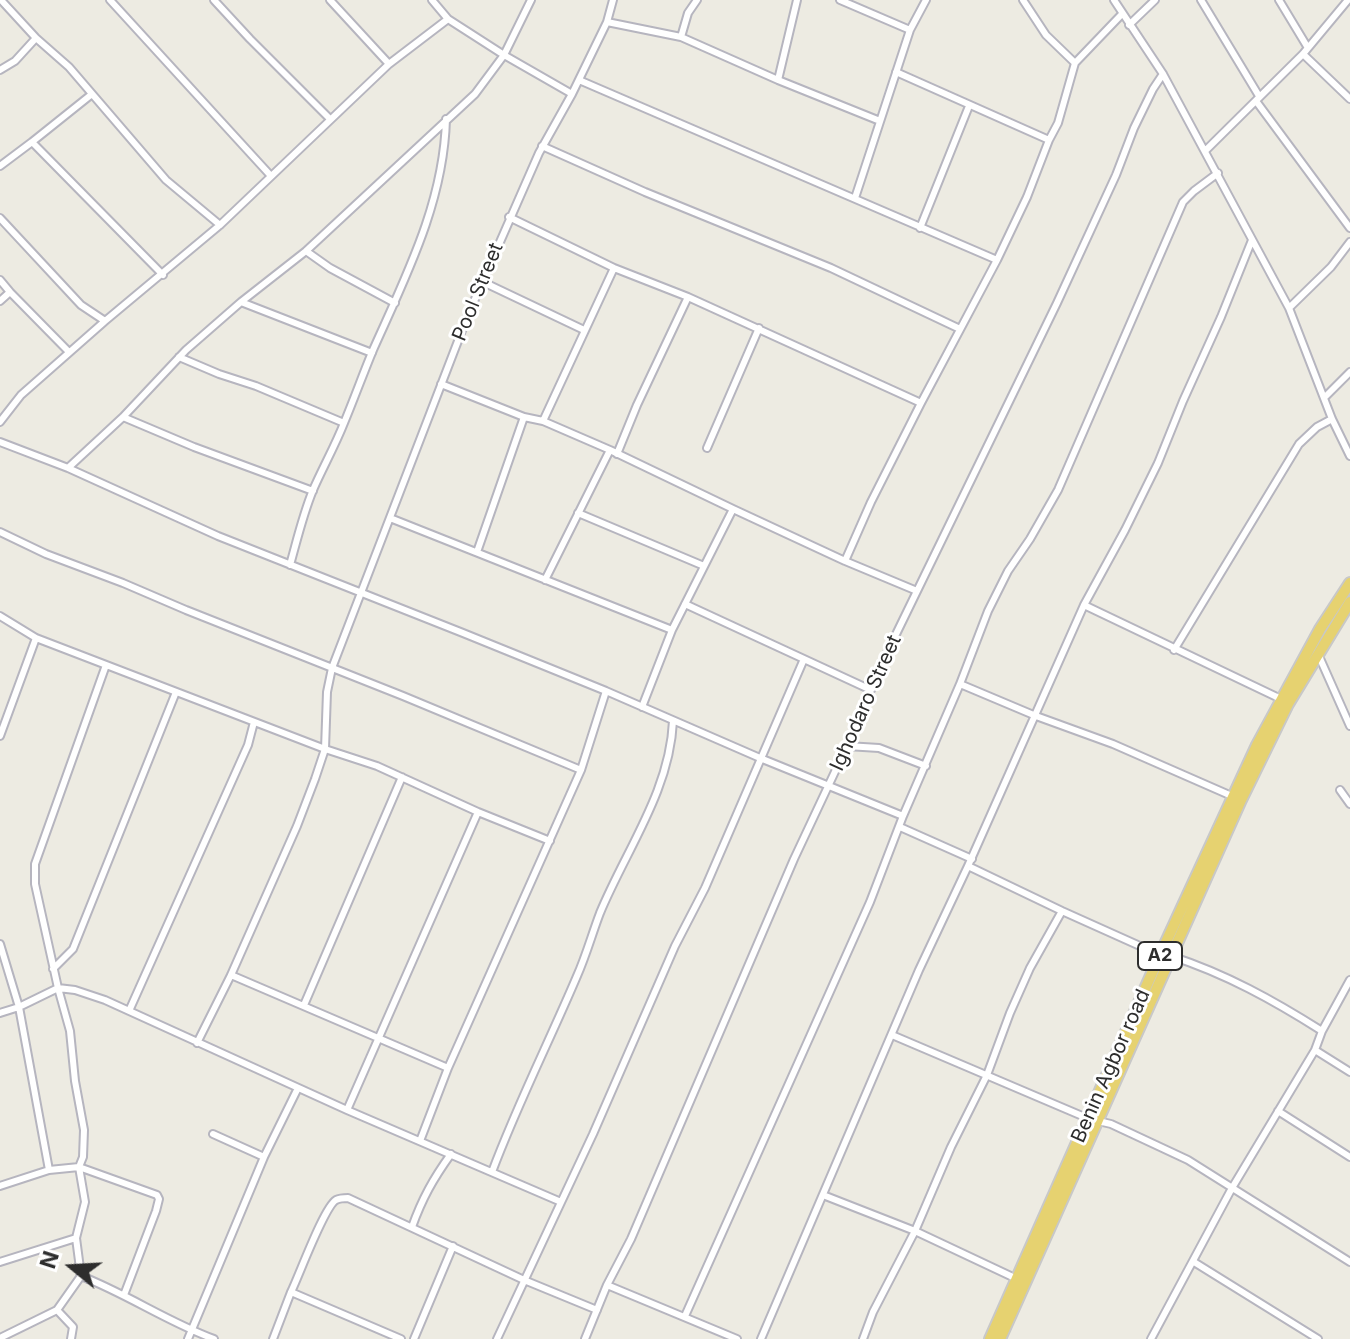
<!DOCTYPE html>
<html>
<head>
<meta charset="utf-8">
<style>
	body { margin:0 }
	#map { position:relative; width:1350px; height:1339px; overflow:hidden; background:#edebe2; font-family:Inter,sans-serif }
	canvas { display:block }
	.north { position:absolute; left:32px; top:1227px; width:80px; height:80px; -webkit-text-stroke:6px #fff; paint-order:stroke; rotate:288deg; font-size:22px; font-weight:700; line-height:32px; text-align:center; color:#2d2d2d }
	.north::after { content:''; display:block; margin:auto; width:28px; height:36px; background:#2d2d2d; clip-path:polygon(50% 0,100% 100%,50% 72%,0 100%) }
</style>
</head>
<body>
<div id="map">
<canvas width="1350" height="1339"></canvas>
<div class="north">N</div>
</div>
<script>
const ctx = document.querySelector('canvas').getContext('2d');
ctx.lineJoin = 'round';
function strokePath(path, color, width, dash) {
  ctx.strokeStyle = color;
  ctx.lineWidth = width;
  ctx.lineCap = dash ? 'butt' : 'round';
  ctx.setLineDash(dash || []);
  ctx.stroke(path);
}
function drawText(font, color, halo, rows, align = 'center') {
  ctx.font = font + ' Inter,sans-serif';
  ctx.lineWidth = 6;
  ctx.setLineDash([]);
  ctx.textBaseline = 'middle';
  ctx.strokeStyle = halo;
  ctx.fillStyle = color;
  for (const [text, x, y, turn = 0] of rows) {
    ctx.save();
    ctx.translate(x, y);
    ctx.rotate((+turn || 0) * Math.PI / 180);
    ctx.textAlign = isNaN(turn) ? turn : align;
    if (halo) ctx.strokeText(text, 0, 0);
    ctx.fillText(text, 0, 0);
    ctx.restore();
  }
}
const minor = new Path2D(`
	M1,0L36,38L69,67L166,180L220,225
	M110,0L271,176
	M214,0L250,39L330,119
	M330,0L389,64
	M432,0L448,19L504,55L572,94
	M840,0L910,30
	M1023,0L1046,35L1075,63
	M1114,0L1163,74L1289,308L1332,419L1350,456
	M1201,0L1259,96
	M1279,0L1308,48
	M607,22L681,37L778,80L880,121
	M1129,25L1155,0
	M681,37L688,13L697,0
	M1303,54L1350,99
	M0,70L15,61L36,38
	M896,72L1049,140
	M579,80L997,260
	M778,80L797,0
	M1256,101L1350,228
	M32,142L92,94
	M542,146L645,192L831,268L960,329
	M1205,151L1303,54L1348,0
	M0,166L32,142L163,275
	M855,198L910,30L926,0
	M509,217L614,268L688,297L921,403
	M0,218L81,305L105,321
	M920,228L969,106
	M306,251L330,268L395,303
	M0,280L10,292
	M483,282L584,330
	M0,301L10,292L69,352
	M241,302L372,353
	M1289,308L1331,267L1350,242
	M179,357L219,374L256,386L344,423
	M441,384L524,417L543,421L610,450L733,509L845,561L917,591
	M1324,398L1350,372
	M123,417L194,447L313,491
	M543,421L614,268
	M0,422L21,395L105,321L220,225L389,64L448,19
	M0,442L68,468L218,536L463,633L606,691L760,758L903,816
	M707,448L759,328
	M617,454L637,405L688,297
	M68,468L123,417L186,350L241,302L306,251L475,94L504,55L531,0
	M578,513L704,566
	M390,518L672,630
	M0,532L46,554L123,583L186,610L403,696L581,770
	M477,552L524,417
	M845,561L871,502L921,403L997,260L1027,197L1049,140L1058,123L1075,63L1122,14
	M290,565C297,540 303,514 313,490C323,467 335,446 344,423C354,399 363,374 373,350C406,276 444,202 446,119
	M545,580L610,450
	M685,604L871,690
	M1084,605L1281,699
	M0,616L36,638L325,749L377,766L478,812L550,841
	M1174,650L1299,444L1317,427L1332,419
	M1318,654L1350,726
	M960,684L1036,716L1113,744L1234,797
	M642,707L672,630L733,509
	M0,736L36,638
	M847,746L879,748L926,766
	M1340,790L1350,804
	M900,827L972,859
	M968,866L1062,911L1160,955
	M0,944L19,1007L49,1170
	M1171,956C1226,974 1273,1000 1322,1031
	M53,969L73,949L176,692
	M231,975L448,1068
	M304,1005L402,777
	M129,1011L248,745L254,722
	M0,1013L19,1007L58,988L75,990L105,1000L347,1110L561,1202
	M892,1035L1087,1118
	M197,1043L231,975L297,826L315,779L325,749L327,692L332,668L468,315L539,153L572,94L607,22L613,0
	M1315,1050L1350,1072
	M347,1110L478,812
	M1278,1111L1350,1157
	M1098,1121L1111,1124L1188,1160L1350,1262
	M213,1134L264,1157
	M420,1141L448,1068L581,770L606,691
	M492,1172C517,1105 549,1042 577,976C586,956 592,934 600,913C626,850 670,791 673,721
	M0,1186L49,1170L79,1167L157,1195L159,1199L156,1211L124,1295
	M823,1195L915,1231L1017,1279
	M412,1227C422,1199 433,1179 451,1154
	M0,1262L76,1238
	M1194,1262L1318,1339
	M81,1276C127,1294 168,1322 214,1339
	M607,1285L737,1339
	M57,1310L81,1276L76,1238L85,1202L79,1167L83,1157L84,1130L75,1081L70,1031L58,988L35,884V864L106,665
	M685,1316L870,902L903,816L960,684L988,611L1008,571L1030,539L1058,490L1183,202L1194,191L1218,173
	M2,1337L57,1310L73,1327L71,1339
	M188,1339L264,1157L298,1088
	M273,1339L291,1292
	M401,1339L291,1292C299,1276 324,1207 336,1200C340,1198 344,1198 348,1198L524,1280L597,1310
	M414,1339L453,1246
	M497,1339L593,1134L675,946L705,888L804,659
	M585,1339L607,1285L631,1239L794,859L847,746L884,659L1057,303L1116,175L1134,128L1153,89L1163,74
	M761,1339L919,970L968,866L1084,605L1125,530L1158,463L1183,401L1221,317L1252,240
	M863,1339L873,1312L915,1231L951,1147L987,1075L1010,1013L1030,968L1062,911
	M1151,1339L1232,1188L1315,1050L1322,1031L1350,980`);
const trunk = new Path2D(`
	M990,1339L1160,955L1257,745L1320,629L1350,583
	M1000,1339L1241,800L1288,704L1350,602`);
strokePath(minor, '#b6b5bf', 10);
strokePath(trunk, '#c8c8c8', 14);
strokePath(minor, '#fff', 6);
strokePath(trunk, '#e6d270', 10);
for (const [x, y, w] of [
	[1160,956,44]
]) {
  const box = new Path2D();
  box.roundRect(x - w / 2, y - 14, w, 28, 6);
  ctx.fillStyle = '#fff';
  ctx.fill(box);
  strokePath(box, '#2d2d2d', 2);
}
drawText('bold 18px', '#2d2d2d', null, [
	["A2",1160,956]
]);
drawText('20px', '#2d2d2d', '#fff', [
	["Pool Street",478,292,-68],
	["Ighodaro Street",866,703,-66],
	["Benin Agbor road",1111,1066,-66]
]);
</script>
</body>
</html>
